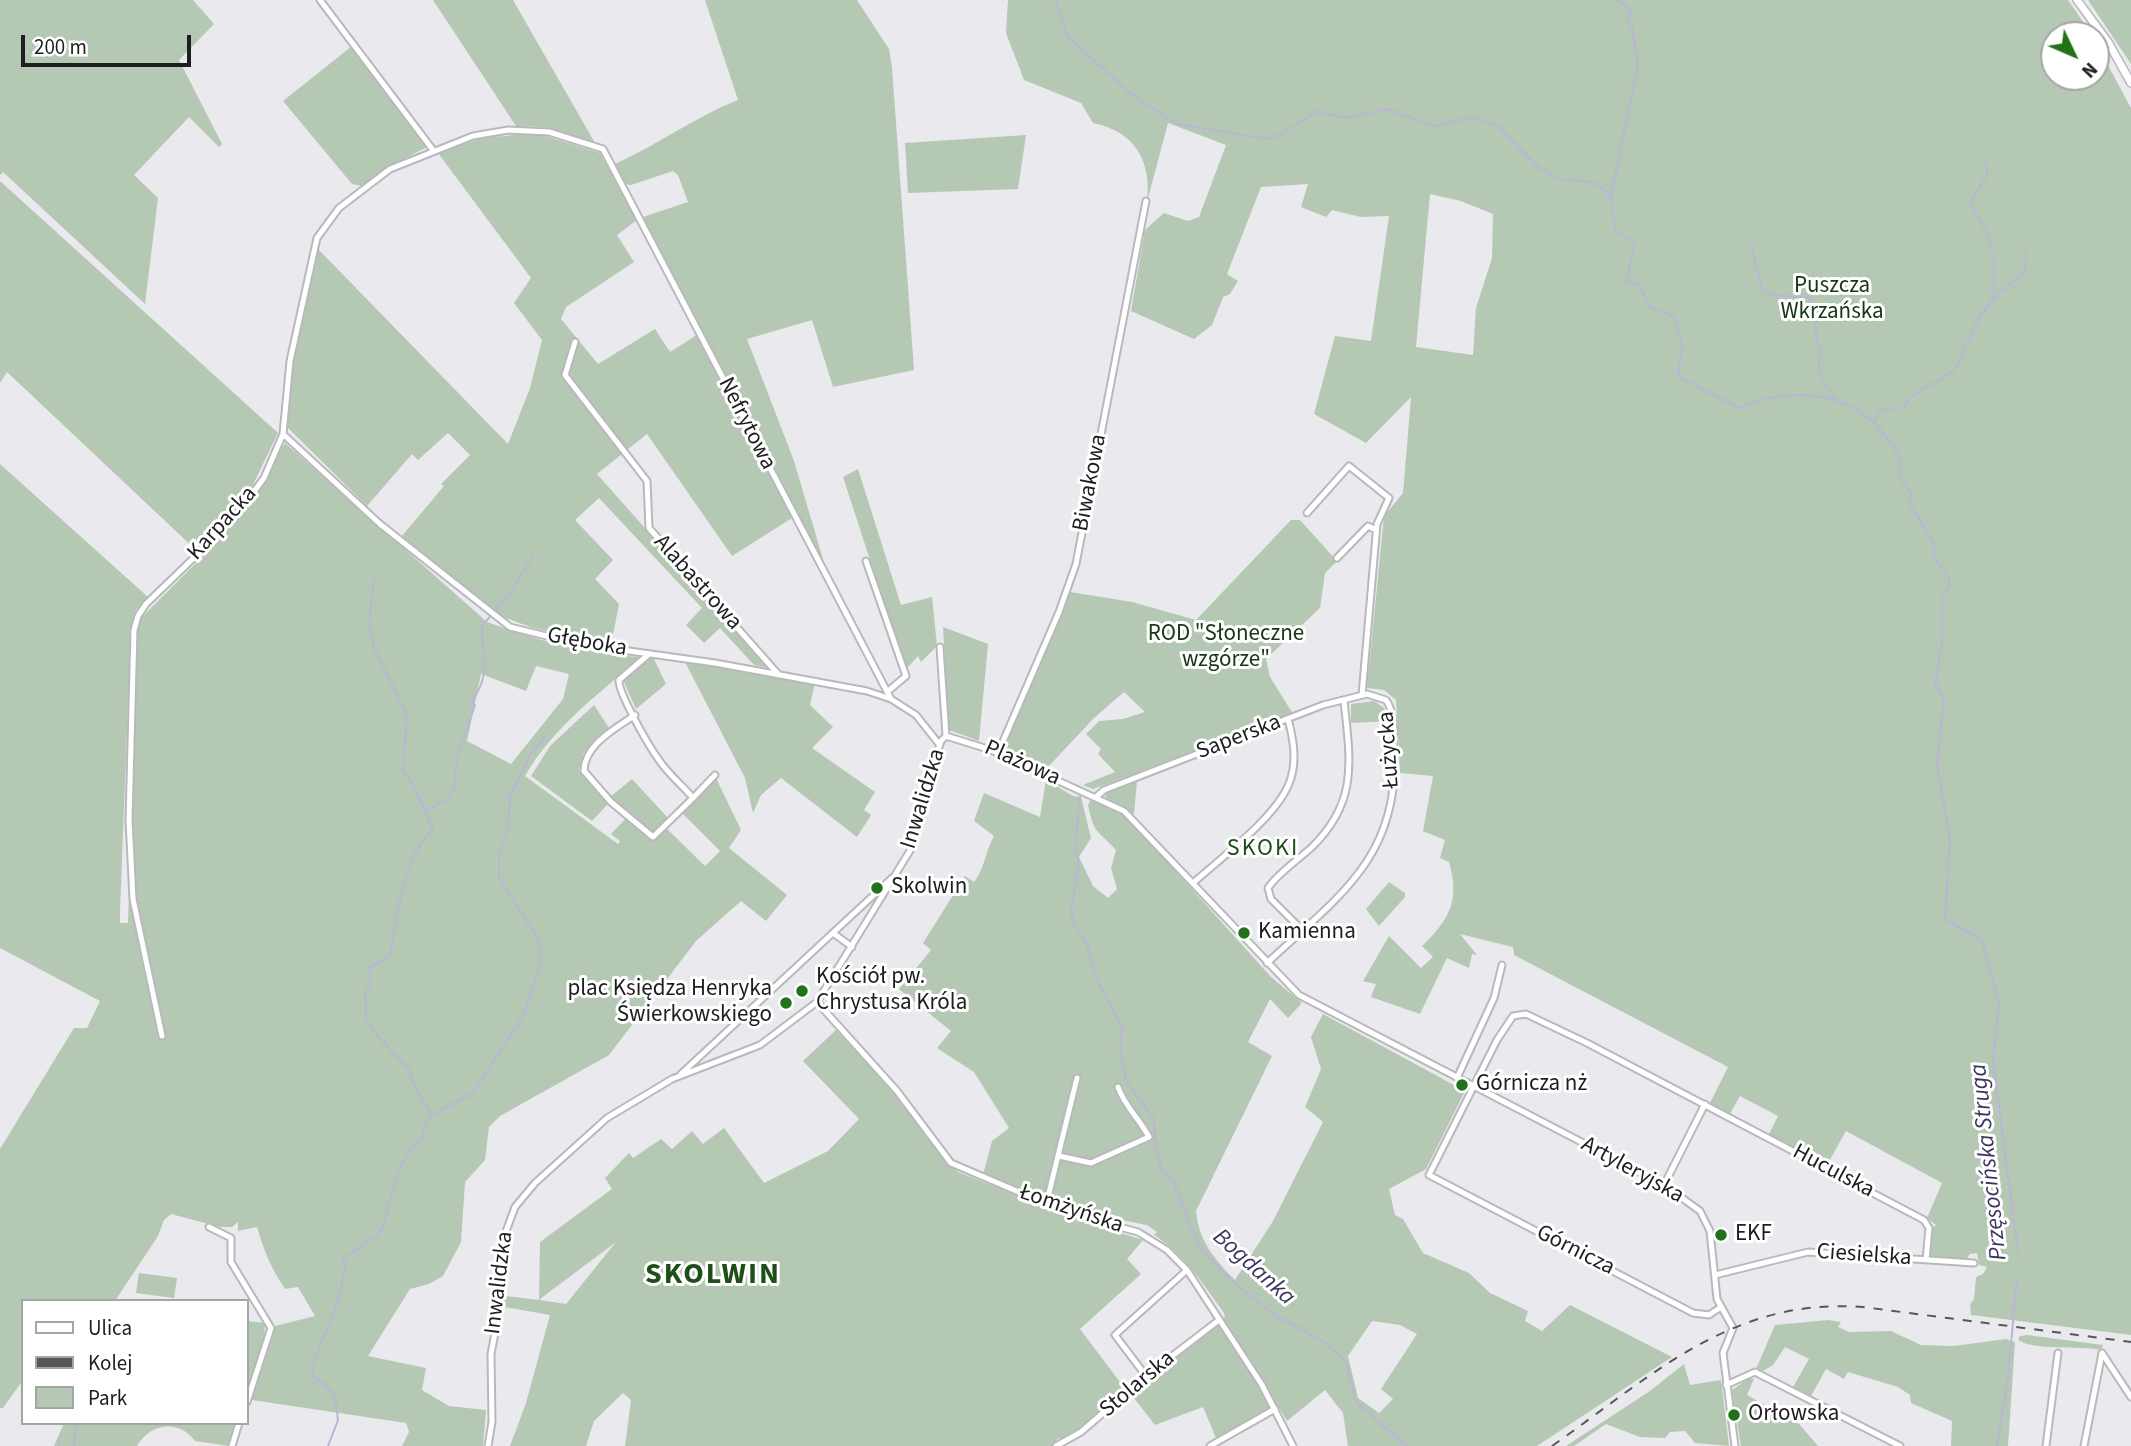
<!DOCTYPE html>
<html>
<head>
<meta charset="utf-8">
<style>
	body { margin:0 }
	#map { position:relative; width:2131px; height:1446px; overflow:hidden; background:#eae9ee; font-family:"Source Sans 3",sans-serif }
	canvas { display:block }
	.legend { position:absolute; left:21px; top:1299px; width:228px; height:126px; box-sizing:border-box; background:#fff; border:2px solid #a5a5a6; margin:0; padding:9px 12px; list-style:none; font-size:21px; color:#1e1e20 }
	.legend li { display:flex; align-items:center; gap:14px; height:35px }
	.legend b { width:35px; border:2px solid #a5a5a6 }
	.north { position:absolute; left:2040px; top:21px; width:70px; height:70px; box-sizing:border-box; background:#fff; border:2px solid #a5a5a6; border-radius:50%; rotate:134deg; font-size:19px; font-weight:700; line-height:28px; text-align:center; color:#1e1e20 }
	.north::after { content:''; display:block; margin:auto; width:24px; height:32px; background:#217219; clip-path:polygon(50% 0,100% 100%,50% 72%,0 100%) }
	.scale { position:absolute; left:21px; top:35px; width:170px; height:32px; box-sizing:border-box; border:4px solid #1e1e20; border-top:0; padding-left:9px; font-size:21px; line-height:24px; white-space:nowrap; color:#1e1e20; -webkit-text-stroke:5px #fff; paint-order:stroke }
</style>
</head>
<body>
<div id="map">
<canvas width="2131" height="1446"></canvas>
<ul class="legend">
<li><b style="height:9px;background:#fff"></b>Ulica</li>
<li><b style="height:9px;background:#575659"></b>Kolej</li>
<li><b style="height:19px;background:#b5c8b3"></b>Park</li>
</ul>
<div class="north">N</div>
<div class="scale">200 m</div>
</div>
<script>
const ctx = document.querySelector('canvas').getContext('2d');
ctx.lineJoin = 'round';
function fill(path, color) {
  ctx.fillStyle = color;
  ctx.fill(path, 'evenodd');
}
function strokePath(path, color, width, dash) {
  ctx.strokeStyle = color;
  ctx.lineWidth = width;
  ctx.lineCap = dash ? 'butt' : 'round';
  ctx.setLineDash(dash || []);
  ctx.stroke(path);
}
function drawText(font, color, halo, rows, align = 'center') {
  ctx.font = font + ' "Source Sans 3",sans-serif';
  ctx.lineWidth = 6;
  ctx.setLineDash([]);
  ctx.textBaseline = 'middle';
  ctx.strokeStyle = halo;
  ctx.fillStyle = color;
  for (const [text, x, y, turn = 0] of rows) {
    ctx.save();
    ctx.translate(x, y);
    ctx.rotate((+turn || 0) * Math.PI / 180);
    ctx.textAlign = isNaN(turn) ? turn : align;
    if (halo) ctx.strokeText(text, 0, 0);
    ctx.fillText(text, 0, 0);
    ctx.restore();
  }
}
fill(new Path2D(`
	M0,0H193L214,24L179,60L222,144L219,147L189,117L134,175L158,198L145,304L3,172L0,175Z
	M433,0H513L595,143L541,127L516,126Z
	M705,0H857L889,49L892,68L914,370L833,387L812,320L747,339L794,461L828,576L643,217L688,202L678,175L673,171L631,185L625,184L615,164C657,145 695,117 738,100Z
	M1008,0H2068L2092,35H2054V77H2096V43L2131,108V1335L1971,1315L1970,1305L1974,1299L1976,1277L1983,1274L1987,1267L1979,1265L1977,1253L1970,1254L1965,1261L1929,1257L1931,1230L1936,1225L1927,1218L1942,1183L1846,1131L1827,1165L1769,1134L1778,1116L1740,1096L1730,1114L1710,1103L1728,1067L1514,955L1513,947L1460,934L1477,955L1472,954L1469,968L1447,958L1420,1014L1371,997L1376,984L1363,981L1389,936L1421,968L1433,957L1422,946C1450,919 1460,900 1449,862L1440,858L1445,840L1423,831L1433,776L1400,773L1396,700L1384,690L1367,688L1384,516L1403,493L1411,397L1366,443L1314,414L1335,336L1371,341L1389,216L1361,217L1332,210L1326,217L1301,207L1308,184L1261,187L1227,274L1238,281L1230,294L1223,297L1212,325L1194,339L1131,311L1145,230L1164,213L1188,221L1199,217L1226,145L1168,123L1147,202C1152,160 1134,131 1093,123L1081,103L1024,80L1006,33ZM1430,194L1461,201L1493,214L1492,258L1476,308L1473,355L1416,347Z
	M2088,0H2131V64Z
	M352,46L429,146L392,165L362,186L352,184L283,101Z
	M536,133L600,153L637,220L617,235L634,262L566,307L561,319L598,364L655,329L670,352L697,335L792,518L732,556L647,434L597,474L769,668L754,665L720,628L704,643L686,625L702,608L599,498L575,520L613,560L595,579L619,604L611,645L533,628L495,614L402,536L444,486L441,484L470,455L448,433L418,460L412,454L367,506L288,428C288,367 304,308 317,248L508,444L530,388L542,340L514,303L531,278L438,153L482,138Z
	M1026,135L1018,189L908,193L905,143Z
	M0,181L278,433L248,495L197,551L7,372L0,383Z
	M285,443L487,622C536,640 589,655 641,657C600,693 552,728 525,776L618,844L620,841L611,834L630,814L610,797L632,779L668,818L662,824L705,866L720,851L683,814L716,778L741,830L729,848L787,895L766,921L741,901L696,941L609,1055L500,1116L489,1127L485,1160L465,1182L461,1242L443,1276L429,1284L410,1289L368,1356L426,1368L422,1390L449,1406L486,1410L483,1446H402L409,1432L406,1423L252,1400L275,1326L315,1316L298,1287L285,1289C271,1268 264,1251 257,1227L238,1231V1222L232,1227H220L171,1214L164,1220L158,1236L115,1301H23V1380L3,1408H0V1149L74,1028H87L100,1001L0,948V464L148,597L136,610L131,627L120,911V923H128L137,633L141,618L236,523ZM536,666L569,674L563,699L511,764L467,741L481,674L526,691Z
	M858,469L901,605L932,597L937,646L921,662L918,656L908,667H905L843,477Z
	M1291,520H1300L1337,561L1325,573L1320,608L1266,659L1270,677L1293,714L1093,789L1083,785L1115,772L1098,754L1101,749L1086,734L1099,721L1123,719L1145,712L1124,692L1094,718L1047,768L1004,748L1070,592L1132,602L1196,620Z
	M943,627L988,644L979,741L949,730Z
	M653,657L666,684L636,709L623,680Z
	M685,662L815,683L810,705L833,727L812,748L875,792L864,810L871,815L857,837L781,778L761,795L753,813L745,778Z
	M1374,701L1384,708L1387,721L1351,723V704Z
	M594,705L609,728L583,754L579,770L608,804L592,821L531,776L550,746Z
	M1046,780L1073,796L1081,797L1091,838L1079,857L1093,886L1108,898L1117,889L1111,868L1116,850C1098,830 1094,835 1088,805L1091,800L1121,814L1136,827L1271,977L1302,1003L1288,1018L1270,999L1248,1042L1272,1056L1196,1211C1199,1241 1214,1259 1235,1280L1273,1221L1323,1122L1305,1107L1321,1069L1311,1037L1323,1014L1465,1091L1426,1169L1389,1189L1395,1215L1403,1219L1423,1253L1469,1273L1490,1293L1528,1311L1525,1321L1542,1331L1570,1305L1672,1357L1537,1446H1348L1343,1413L1325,1390L1287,1421L1277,1405L1216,1438L1203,1407L1155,1425L1130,1393L1225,1317L1224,1313C1203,1284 1185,1255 1154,1235L1157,1232L1147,1225L1068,1210L983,1175L992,1141L1009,1128L974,1072L937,1048L951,1031L899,989L931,950L923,943L965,876L974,882C985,868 985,852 994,836L974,821L984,793L1040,817ZM1372,1321L1400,1325L1417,1334L1381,1389L1393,1399L1379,1413L1358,1398L1348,1356Z
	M1137,780L1134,814L1105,797L1107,792Z
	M1389,882L1405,893V897L1379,926L1366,909Z
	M836,1030L887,1084L944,1160L958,1172L1078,1220L1143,1240L1127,1259L1141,1274L1080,1329L1126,1390L1076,1433L1057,1439L1054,1446H625L631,1400L623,1393L594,1421L586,1446H510L526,1403L550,1315L505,1307L506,1296L539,1300L540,1242L612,1189L605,1178L629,1153L633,1158L661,1139L672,1149L692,1131L703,1144L724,1128L764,1183L828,1151L859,1119L803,1061ZM616,1242L566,1304L540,1300V1299Z
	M139,1273L177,1278L174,1298L136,1293Z
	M1828,1320L1841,1322L1838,1327L1849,1332L1891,1331L1921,1345L1954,1346L2006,1339L2015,1342L2008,1446H1951L1952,1421L1911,1403L1910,1395L1898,1387L1848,1372L1844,1379L1826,1369L1811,1396L1793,1387L1809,1359L1785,1347L1773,1365L1763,1371L1756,1369L1775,1325Z
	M247,1321L265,1323L264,1342L247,1391Z
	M2027,1335L2103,1345L2101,1350C2079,1345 2034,1351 2018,1340L2020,1336Z
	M1684,1364L1690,1385L1721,1380L1729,1446L1695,1443L1685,1431L1670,1432L1665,1438L1640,1437L1606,1424L1574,1446H1566L1650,1391Z
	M1748,1379H1754L1747,1395L1799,1424L1818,1446H1741L1732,1390Z
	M64,1423H236L229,1446L195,1441C179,1419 150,1423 137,1446H54Z`), '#b5c8b3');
strokePath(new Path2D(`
	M1055,0L1068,37L1135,97L1178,124L1267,139L1284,133L1317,111L1344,118L1388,109L1433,126L1474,117L1498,126L1538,167L1561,180L1588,181L1599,185L1611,197L1615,229L1635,245L1626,281L1640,286L1650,307L1675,317L1682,347L1678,376L1739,408C1790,386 1853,390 1887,438C1897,452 1904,460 1899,478L1911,493L1910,504L1934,544V559L1948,575L1950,585L1942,597V643L1935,684L1944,699L1937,764L1950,840L1945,919L1976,936L1983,944L1999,1004L1993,1062L2018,1252
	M1984,162L1988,173L1970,203L1985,229L1992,251
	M1611,196L1638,64L1632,27L1628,24L1631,11L1618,0
	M1751,246L1762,288L1767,294L1810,298C1818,315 1812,335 1821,351C1815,371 1823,385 1836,399
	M1994,259V300
	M1904,406C1927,375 1958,387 1965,344L1970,341C1976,312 2002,289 2025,272L2026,251
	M1875,421L1879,411L1898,407
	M374,578L369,624L374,648L407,716L403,771L413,784L433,829C402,859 398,916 389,957L370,967V986L365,993L366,1018L373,1031L409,1069L413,1084L431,1114
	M1080,796L1075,850L1079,863L1071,912L1075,926L1087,944L1097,980L1122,1028L1120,1053L1127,1083L1154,1119L1156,1150L1162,1171L1173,1181L1201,1250L1231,1280L1272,1313L1321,1340L1346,1361L1356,1402L1406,1446
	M426,810L446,800L454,790L457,757L475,705L471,702C492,675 482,657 482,626L510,593L534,554
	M59,1446V1443
	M74,1446L76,1423
	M328,1446L338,1420L335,1395L313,1375L312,1367L336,1306L346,1266L342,1260L377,1236L383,1227C391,1200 397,1155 422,1140L425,1123L432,1115L472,1094L523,1016L541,964L539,940L499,878V855L508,828L510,796L531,753L546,736
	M1997,1446L2008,1378L2017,1278`), '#bab6d6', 2);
const street = new Path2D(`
	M320,0L433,150
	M575,342L565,375L647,481L649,528L778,674
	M283,434L380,524L510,627L579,644L715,663L867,691L891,699L916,715L939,744
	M1307,513L1349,466L1389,498L1377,524L1362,695
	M1337,558L1368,526L1376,530
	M866,561L906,676L887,692
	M635,715C616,728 584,745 584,771L611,802L653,837L693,798C682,785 668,774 659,760C650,748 618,693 619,680L649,654
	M946,736L991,750L1124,811L1299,995L1664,1185L1700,1211L1710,1231L1717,1299L1733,1328L1723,1353L1735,1446
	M998,753L1059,612L1076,564L1146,201
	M1096,797L1104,790L1323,705L1367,694L1386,700C1396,714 1393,736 1394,752C1400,857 1337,898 1267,963
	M693,798L715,775
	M1193,883C1222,857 1281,814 1291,778C1297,758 1293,738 1288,719
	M1302,930L1271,899L1268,888C1278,873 1298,860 1312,847C1359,801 1350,760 1344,700
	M833,933L852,947
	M817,1002L897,1091L951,1163L1068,1213L1138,1232L1167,1250L1187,1270L1262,1385L1293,1446
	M162,1036L133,899L129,820L134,630L138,616L146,604L233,520L264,478L283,434L290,361L317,238L339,208L390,169L473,136L508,130L549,132L603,149L891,699
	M681,1074L892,878
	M1457,1078L1494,998L1502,965
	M1059,1156L1091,1163L1149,1137C1139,1118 1125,1107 1118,1087
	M1664,1185L1705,1104
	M1046,1205L1077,1078
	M209,1227L231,1238V1262L271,1328L247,1402
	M1715,1275L1808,1252L1974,1263
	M1721,1307L1709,1315L1693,1313L1429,1175L1497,1040L1513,1016L1526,1014L1587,1043L1924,1220L1929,1228L1926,1260
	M2102,1353L2131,1397
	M1146,1376L1115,1335L1187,1270
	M1726,1385L1755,1372L1900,1446
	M232,1446L239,1423
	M488,1446L492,1422L491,1354L501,1302L505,1234L515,1207L535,1183L607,1118L672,1079L760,1045L817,1002L911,849L921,820L933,765L941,741L946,736L940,647
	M1056,1446L1081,1432L1146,1376L1219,1320
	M1210,1446L1275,1409
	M2046,1446L2058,1353
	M2084,1446L2102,1353`);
const secondary = new Path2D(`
	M2077,0L2108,42L2131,83`);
strokePath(street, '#b8b8bd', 9);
strokePath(secondary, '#b8b8bd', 10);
strokePath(street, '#fff', 5);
strokePath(secondary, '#fff', 7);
strokePath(new Path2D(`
	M1552,1446C1652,1376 1732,1297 1863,1307L2131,1342`), '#575659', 2, [9, 9]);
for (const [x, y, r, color] of [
	[877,888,7,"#217219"],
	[1244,933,7,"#217219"],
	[802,991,7,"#217219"],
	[786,1003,7,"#217219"],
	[1462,1085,7,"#217219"],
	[1721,1235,7,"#217219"],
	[1734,1415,7,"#217219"]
]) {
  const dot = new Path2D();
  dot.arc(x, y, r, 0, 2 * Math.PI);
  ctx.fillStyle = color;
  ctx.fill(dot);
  strokePath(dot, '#fff', 2.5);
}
drawText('23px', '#163812', '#fff', [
	["Puszcza",1832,287],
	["Wkrzańska",1832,313],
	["ROD \"Słoneczne",1226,635],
	["wzgórze\"",1226,661]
]);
drawText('23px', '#1e1e20', '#fff', [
	["Nefrytowa",746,424,63],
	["Biwakowa",1091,483,-79],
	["Karpacka",223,524,-48],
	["Alabastrowa",697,583,48],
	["Głęboka",587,643,10],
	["Saperska",1239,738,-21],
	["Łużycka",1390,750,-94],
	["Plażowa",1022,764,24],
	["Inwalidzka",924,799,-73],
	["Artyleryjska",1632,1171,29],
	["Huculska",1833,1172,28],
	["Łomżyńska",1071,1210,19],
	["Górnicza",1575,1251,27],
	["Ciesielska",1864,1256,4],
	["Inwalidzka",500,1283,-83],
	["Stolarska",1138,1385,-40]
]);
drawText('23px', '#1e1e20', '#fff', [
	["Skolwin",891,888],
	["Kamienna",1258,933],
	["Kościół pw.",816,978],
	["Chrystusa Króla",816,1004],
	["plac Księdza Henryka",772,990,"right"],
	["Świerkowskiego",772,1016,"right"],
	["Górnicza nż",1476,1085],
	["EKF",1735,1235],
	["Orłowska",1748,1415]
], 'left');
ctx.letterSpacing = '2px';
drawText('24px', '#1e4f19', '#fff', [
	["SKOKI",1263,850]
]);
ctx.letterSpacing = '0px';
drawText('italic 24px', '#3d3460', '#fff', [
	["Przęsocińska Struga",1990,1162,-96],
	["Bogdanka",1253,1268,42]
]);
ctx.letterSpacing = '2px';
drawText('bold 30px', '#1e4f19', '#fff', [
	["SKOLWIN",713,1276]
]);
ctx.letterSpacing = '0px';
</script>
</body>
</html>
